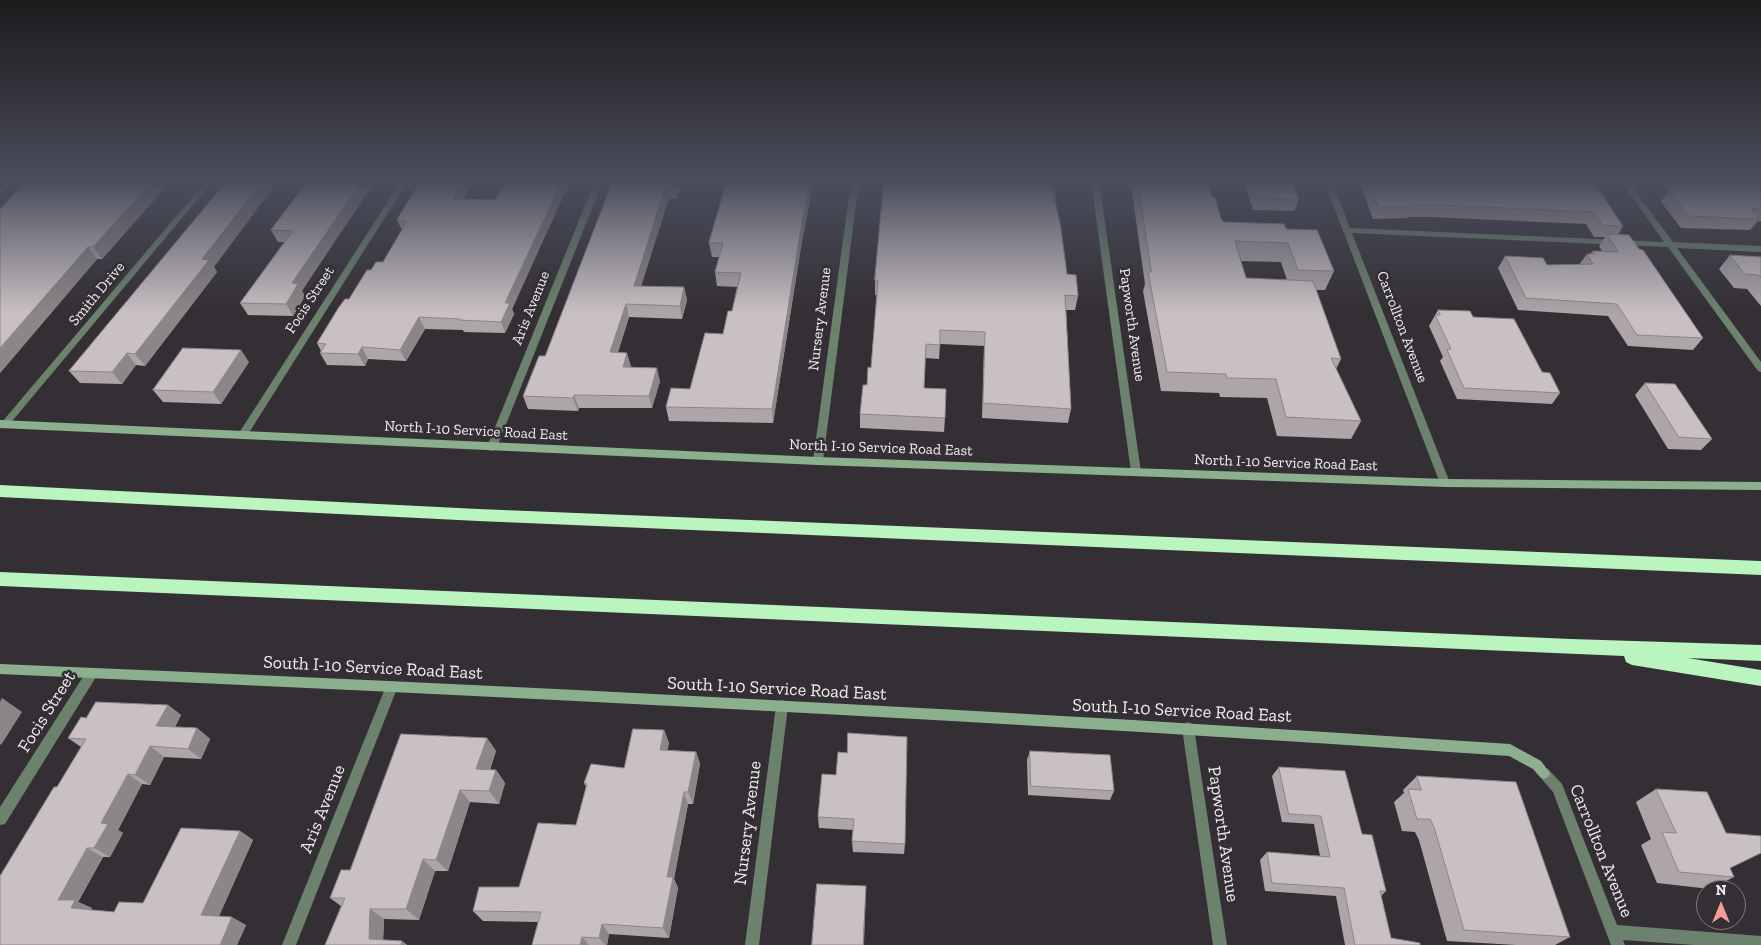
<!DOCTYPE html>
<html>
<head>
<meta charset="utf-8">
<style>
	body { margin:0 }
	#map { position:relative; width:1761px; height:945px; overflow:hidden; background:#342f34; font-family:"Zilla Slab",serif }
	canvas { display:block }
	.north { position:absolute; left:1696px; top:880px; width:50px; height:50px; box-sizing:border-box; background:#342f34; border:1px solid #7f7b7f; border-radius:50%; rotate:0deg; font-size:14px; font-weight:700; line-height:20px; text-align:center; color:#efecef }
	.north::after { content:''; display:block; margin:auto; width:18px; height:22px; background:#f59c93; clip-path:polygon(50% 0,100% 100%,50% 72%,0 100%) }
</style>
</head>
<body>
<div id="map">
<canvas width="1761" height="945"></canvas>
<div class="north">N</div>
</div>
<script>
const ctx = document.querySelector('canvas').getContext('2d');
ctx.lineJoin = 'round';
function fill(path, color) {
  ctx.fillStyle = color;
  ctx.fill(path, 'evenodd');
}
function strokePath(path, color, width, dash) {
  ctx.strokeStyle = color;
  ctx.lineWidth = width;
  ctx.lineCap = dash ? 'butt' : 'round';
  ctx.setLineDash(dash || []);
  ctx.stroke(path);
}
function drawText(font, color, halo, rows, align = 'center') {
  ctx.font = font + ' "Zilla Slab",serif';
  ctx.lineWidth = 5;
  ctx.setLineDash([]);
  ctx.textBaseline = 'middle';
  ctx.strokeStyle = halo;
  ctx.fillStyle = color;
  for (const [text, x, y, turn = 0] of rows) {
    ctx.save();
    ctx.translate(x, y);
    ctx.rotate((+turn || 0) * Math.PI / 180);
    ctx.textAlign = isNaN(turn) ? turn : align;
    if (halo) ctx.strokeText(text, 0, 0);
    ctx.fillText(text, 0, 0);
    ctx.restore();
  }
}
fill(new Path2D(`
	M7,181H15L0,194V188Z
	M206,181H213L8,426H2L0,424L2,422Z
	M401,181H408L245,439H239L237,436L239,433Z
	M595,181H603L497,447L492,451L489,450L487,447Z
	M851,181H859L823,461L818,465L813,461Z
	M1091,181H1099L1141,472L1140,475H1132L1131,472Z
	M1324,181H1332L1350,228L1664,242L1621,181H1628L1673,242L1761,246V252L1677,248L1761,362V372L1758,371L1668,247L1352,233L1450,483L1449,486H1441Z
	M92,668L96,669L98,673L96,677L5,824L0,825V807L88,669Z
	M392,681L396,682L398,686L296,945H282L386,686L388,682Z
	M782,700L786,702L788,706L759,945H745L776,706L778,702Z
	M1188,722L1192,724L1194,728L1227,945H1213L1182,728L1184,724Z
	M1544,767L1548,769L1562,784L1617,925L1761,936V945H1694L1623,940L1625,945H1611L1553,792L1540,777L1538,773L1540,769Z`), '#6c826d');
fill(new Path2D(`
	M0,420L818,457L1445,479L1761,482V490L1445,487L818,465L0,428Z
	M0,664C504,685 1007,710 1510,744L1541,761L1550,773L1548,777L1544,779L1540,777L1533,769L1509,756C1006,721 503,696 0,674Z`), '#8cb08e');
fill(new Path2D(`
	M0,485L478,509L1761,561V575L478,521L0,497Z
	M0,572L1571,639L1761,645V661L1688,658L1761,670V686L1632,665L1626,662L1624,656L0,586Z`), '#baf4be');
fill(new Path2D(`
	M171,181L102,259H97L0,373V209Z
	M308,181L302,291L305,296L293,316L248,315L240,303L284,242H278L271,230Z
	M421,181H473L464,199L495,200L506,181H570L512,309L514,314L505,333L464,332L463,330L425,329L406,361L368,359L365,366L327,365L320,353L321,351L317,343L371,270L383,262L402,230L397,220Z
	M613,181H682L677,199L671,198L668,201L641,286L684,287L687,300L682,319L629,317L618,352L631,366V367L660,381L652,408H579L578,411L528,409L523,396L545,356Z
	M727,181H816V184H813L801,247L773,423L669,421L666,407L690,389L723,334L732,311L737,287L717,286L715,272L719,257H712L709,243Z
	M884,181L1055,198L1067,274L1078,296L1075,310H1066L1071,409L1068,423L982,418L984,346L940,344L939,359L925,358L924,388L945,418L944,432L860,428V414L871,368L877,295H875V280Z
	M1132,181H1207L1212,197L1221,219L1224,222L1286,229L1334,271L1325,290H1316L1341,359L1336,369L1361,421L1351,439L1277,436L1267,398L1220,397L1219,393L1161,391L1143,291L1145,284L1131,185ZM1241,261L1281,262L1287,280L1246,278Z
	M1244,181H1292L1299,200L1294,211L1253,210Z
	M1359,181H1593L1623,226L1618,235L1639,249L1703,338L1693,350L1628,346L1608,316L1518,310L1498,268L1505,256L1547,265H1579L1587,254H1590L1593,251H1602L1599,246L1605,237H1594L1586,224L1432,217H1408L1407,218L1373,219Z
	M1659,181L1719,182L1761,183V221H1758L1750,230L1681,228L1661,202L1667,192Z
	M1730,255L1761,257V306L1747,289L1734,288L1719,269Z
	M214,267L217,272L145,366L136,365L122,384L80,383L69,371Z
	M1438,310L1473,317L1542,372L1560,393L1552,404L1457,399L1440,361L1443,357L1429,326Z
	M249,362L221,404L163,402L153,390Z
	M1645,383L1712,439L1701,450L1668,449L1635,395Z
	M168,705L181,715L175,727L197,728L210,739L201,759L164,757L150,785L142,784L118,830L123,833L110,857H103L78,902L92,908L91,910L114,912L143,903L240,831L253,840L219,916L246,925L237,945H0L57,787L81,747L68,738Z
	M664,730L669,743L667,750L696,752L700,764L693,804H688L674,879L678,888L669,938L609,934L607,945H532L538,922L483,921L473,911L519,887L576,825L586,787L584,783L624,768Z
	M487,738L496,751L490,770H496L505,783L499,804L470,802L448,871H435L419,920L384,919L383,940L402,941L407,945H325L341,906L330,898L350,870Z
	M1030,751L1114,791L1110,800L1028,795L1027,760Z
	M1279,767L1362,834L1386,891L1381,896L1391,938L1420,945H1345L1336,896L1265,891L1260,860L1267,852L1320,856L1314,824L1282,822L1272,776Z
	M822,774L905,844L904,854L853,852L852,841L853,830L819,828L818,817Z
	M1417,776L1570,937L1555,945H1516L1447,941L1419,840L1415,832L1402,831L1394,802L1404,793L1403,790Z
	M1656,789L1730,869L1734,877L1710,889L1657,883L1641,845L1651,839L1636,802Z`), '#ada5a8');
fill(new Path2D(`
	M153,181H171L102,259L93,247Z
	M263,181H278L214,267L217,272L145,366L135,354L202,259Z
	M362,181H375L302,291L305,296L293,316L286,304L292,283Z
	M463,181H473L458,210L453,199Z
	M562,181H570L512,309L514,314L505,333L501,322L505,303Z
	M676,181H682L677,199L675,186Z
	M810,181H813V184L801,247L773,423L772,409L800,233Z
	M1057,184L1055,198L1049,201L1051,186Z
	M669,186L671,198L668,201L637,299L634,286L665,188Z
	M88,247L97,259L0,373V348Z
	M684,287L687,300L682,319L680,306Z
	M626,304L629,317L614,365L610,352Z
	M419,317L425,329L406,361L400,350Z
	M362,347L368,359L365,366L358,354Z
	M241,350L249,362L221,404L213,392Z
	M127,353L136,365L122,384L112,372Z
	M627,353L631,366L627,380L623,367Z
	M657,368L660,381L652,408L649,396Z
	M574,395L579,408L578,411L573,398Z
	M2,698L22,712L1,745L0,744V702Z
	M168,705L181,715L170,736L156,726Z
	M197,728L210,739L201,759L188,749Z
	M664,730L669,743L665,762L660,750Z
	M487,738L496,751L486,782L476,769Z
	M150,746L164,757L150,785L135,775Z
	M696,752L700,764L693,804L688,792Z
	M496,770L505,783L499,804L489,791Z
	M128,774L142,784L118,830L123,833L110,857L94,848L101,823Z
	M460,790L470,802L448,871L436,860Z
	M684,792L688,804L674,879L678,888L669,938L663,928L667,877Z
	M240,831L253,840L216,923L201,915Z
	M87,848L103,857L78,902L92,908L88,916L71,908L58,900Z
	M423,859L435,871L419,920L406,909Z
	M866,886L864,945H863Z
	M370,909L384,919L383,945L369,939Z
	M232,917L246,925L237,945H220Z
	M602,924L609,934L607,945H605L599,938Z
	M582,937L589,945H580Z
	M402,941L407,945H401Z`), '#8d8688');
const building = new Path2D(`
	M27,181H153L93,247H88L0,348V209Z
	M227,181H263L202,259L209,260L135,354L127,353L112,372L69,371Z
	M308,181H362L292,283L298,284L286,304L240,303L293,231L271,230Z
	M421,181H463L453,199L495,200L506,181H562L505,303H510L501,322L459,320L460,319L419,317L400,350L362,347L358,354L320,353L326,344L317,343L339,307L345,299H349L367,270H371L376,262H383L407,221L397,220Z
	M613,181H676L675,186H669L665,188L634,286L684,287L680,306L626,304L610,352L627,353L623,367L657,368L649,396L574,395L573,398L523,396L539,356H545Z
	M727,181H810L800,233L772,409L666,407L671,388L690,389L705,333L723,334L728,311H732L741,273L715,272L723,243H709Z
	M884,181H1057V184L1051,186L1060,222L1067,274L1076,275L1078,296L1065,295L1071,409L983,403L985,332L940,330V345L926,344L924,388L946,389L945,418L860,414L863,385H867L868,367L871,368L878,280H875Z
	M1138,181H1207L1212,197H1215L1221,219L1224,222L1284,224L1286,229L1317,230L1334,271L1298,270L1288,243L1235,241L1246,278L1313,281L1341,359L1331,358L1361,421L1286,417L1276,379L1227,378L1226,374L1167,372L1148,272H1151Z
	M1251,181H1292L1299,200L1257,198Z
	M1368,181H1593L1623,226L1602,225L1594,212L1438,205H1412V207H1379Z
	M1676,181H1719L1761,183V209H1751L1759,219L1689,216L1669,190L1684,191Z
	M1607,234L1629,235L1639,249L1643,250L1703,338L1637,335L1617,304L1526,298L1505,256L1543,258L1547,265L1593,264L1587,254H1595L1593,251L1618,252Z
	M1730,255L1761,257V278L1759,275L1745,274Z
	M1438,310L1470,311L1473,317L1514,319L1542,372L1550,373L1560,393L1464,388L1447,350L1451,349L1435,315H1440Z
	M183,348L241,350L213,392L153,390Z
	M1645,383L1675,384L1712,439L1679,437Z
	M96,702L168,705L156,726L197,728L188,749L150,746L135,775L128,774L101,823L108,824L94,848H87L58,900H75L71,908L114,912L119,902L143,903L181,828L240,831L201,915L232,917L220,945H0V876L54,787H57L86,739L68,738L81,717L86,718Z
	M633,729L664,730L660,750L696,752L688,792H684L667,877H673L663,928L602,924L599,938L582,937L580,945H532L541,912L473,911L479,887H519L538,823L576,825L587,784L584,783L591,764L624,768Z
	M848,733L907,737L905,844L852,841L854,819L818,817L822,774L836,775L838,752L847,753Z
	M401,734L487,738L476,769L496,770L489,791L460,790L436,860L423,859L406,909H370L369,939L402,941L401,945H325L345,898H330L341,870H350Z
	M1030,751L1110,755L1114,791L1031,786Z
	M1279,767L1345,771L1362,834L1372,835L1386,891H1380L1391,938L1420,943V945H1355L1344,888L1272,883L1267,852L1330,857L1321,816L1289,814Z
	M1417,776L1516,782L1570,937L1464,930L1434,827L1430,819H1417L1408,789L1421,790Z
	M1656,789L1707,792L1726,833L1761,836V853L1730,868L1734,877L1679,872L1662,832L1676,833Z
	M817,884L866,886L863,945H812Z`);
fill(building, '#c9c0c3');
strokePath(building, '#8d8688', 1);
const sky = ctx.createLinearGradient(0, 0, 0, 314);
sky.addColorStop(0, '#1d1a1d');
sky.addColorStop(0.58, '#4a4d5c');
sky.addColorStop(1, '#4a4d5c00');
ctx.fillStyle = sky;
ctx.fillRect(0, 0, 1761, 314);
drawText('15px', '#efecef', '#342f34', [
	["Smith Drive",97,294,-50],
	["Focis Street",310,300,-57],
	["Aris Avenue",531,308,-68],
	["Nursery Avenue",820,319,-83],
	["Papworth Avenue",1132,325,82],
	["Carrollton Avenue",1402,327,69],
	["North I-10 Service Road East",476,431,3],
	["North I-10 Service Road East",881,448,2],
	["North I-10 Service Road East",1286,463,2]
]);
drawText('18px', '#efecef', '#342f34', [
	["South I-10 Service Road East",373,668,3],
	["South I-10 Service Road East",777,689,3],
	["South I-10 Service Road East",1182,711,3],
	["Focis Street",47,712,-58],
	["Aris Avenue",323,809,-68],
	["Nursery Avenue",748,823,-83],
	["Papworth Avenue",1223,834,82],
	["Carrollton Avenue",1601,851,68]
]);
</script>
</body>
</html>
